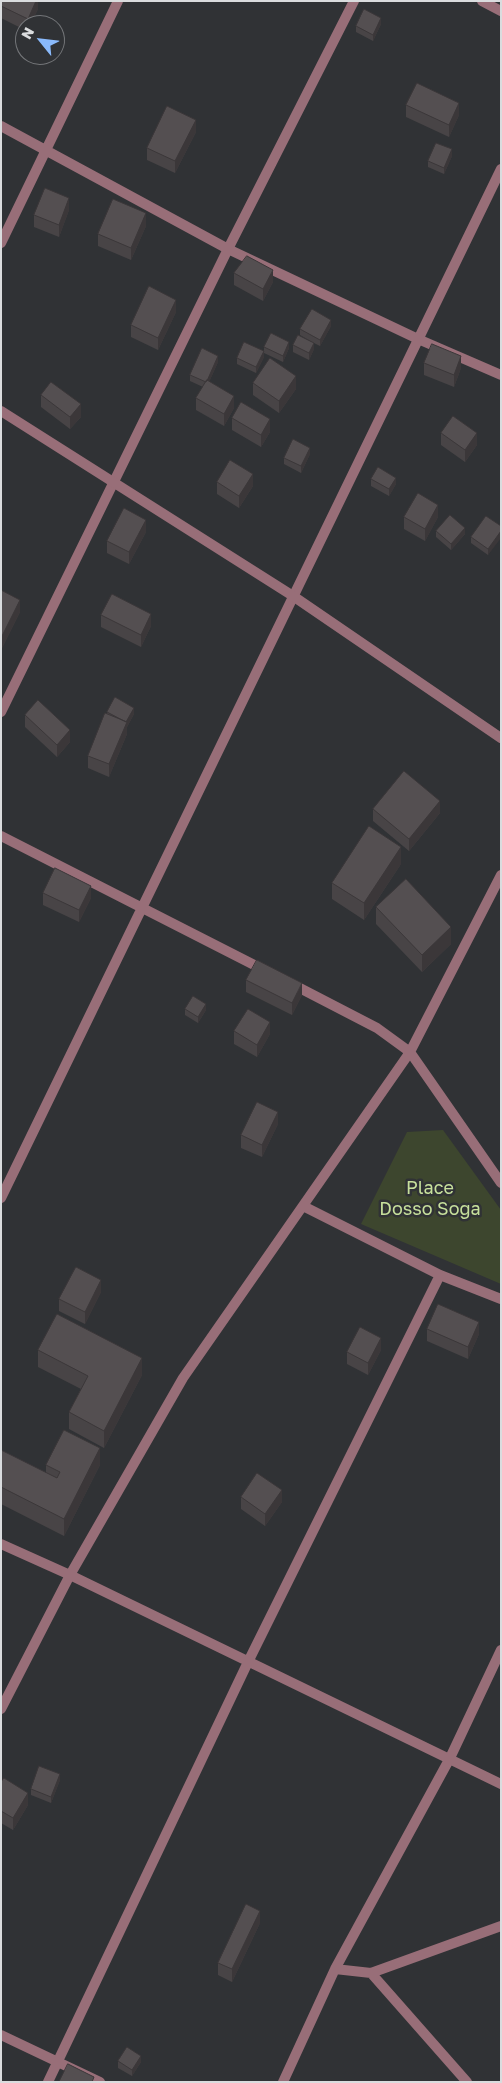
<!DOCTYPE html>
<html>
<head>
<meta charset="utf-8">
<style>
	body { margin:0 }
	#map { position:relative; width:502px; height:2083px; overflow:hidden; background:#303235; font-family:"Golos Text",sans-serif }
	canvas { display:block }
	.frame { position:absolute; inset:0; border:2px solid #dadcde; pointer-events:none }
	.north { position:absolute; left:15px; top:15px; width:50px; height:50px; box-sizing:border-box; background:#303235; border:1px solid #747679; border-radius:50%; rotate:299deg; font-size:14px; font-weight:700; line-height:20px; text-align:center; color:#dadcde }
	.north::after { content:''; display:block; margin:auto; width:18px; height:22px; background:#8abafc; clip-path:polygon(50% 0,100% 100%,50% 72%,0 100%) }
</style>
</head>
<body>
<div id="map">
<canvas width="502" height="2083"></canvas>
<div class="frame"></div>
<div class="north">N</div>
</div>
<script>
const ctx = document.querySelector('canvas').getContext('2d');
ctx.lineJoin = 'round';
function fill(path, color) {
  ctx.fillStyle = color;
  ctx.fill(path, 'evenodd');
}
function strokePath(path, color, width, dash) {
  ctx.strokeStyle = color;
  ctx.lineWidth = width;
  ctx.lineCap = dash ? 'butt' : 'round';
  ctx.setLineDash(dash || []);
  ctx.stroke(path);
}
function drawText(font, color, halo, rows, align = 'center') {
  ctx.font = font + ' "Golos Text",sans-serif';
  ctx.lineWidth = 5;
  ctx.setLineDash([]);
  ctx.textBaseline = 'middle';
  ctx.strokeStyle = halo;
  ctx.fillStyle = color;
  for (const [text, x, y, turn = 0] of rows) {
    ctx.save();
    ctx.translate(x, y);
    ctx.rotate((+turn || 0) * Math.PI / 180);
    ctx.textAlign = isNaN(turn) ? turn : align;
    if (halo) ctx.strokeText(text, 0, 0);
    ctx.fillText(text, 0, 0);
    ctx.restore();
  }
}
fill(new Path2D(`
	M443,1130L501,1210V1284L361,1224L407,1132Z`), '#3d462e');
strokePath(new Path2D(`
	M482,1L501,11
	M1,126L228,249L418,339L501,375
	M1,243L118,1
	M1,712L228,249L354,1
	M1,836L266,971
	M292,984L377,1028L410,1052L501,1183
	M1,1198L501,169
	M303,1206L440,1275L501,1299
	M1,1544L70,1575L501,1784
	M1,1709L70,1575L183,1378L410,1052L501,875
	M335,1969L371,1973L501,1926
	M371,1973L467,2082
	M1,2035L100,2082
	M48,2082L248,1662L440,1275
	M283,2082L335,1969L450,1758L501,1650`), '#986e78', 10);
strokePath(new Path2D(`
	M1,411L293,596L501,738`), '#986e78', 10);
fill(new Path2D(`
	M1,1H38V9L30,25H25V30L1,18Z
	M381,24L373,41L356,32V26Z
	M406,105L459,115L449,137L406,117Z
	M196,132L175,173L147,160V148Z
	M452,156L444,174L428,167V161Z
	M69,210L59,237L34,227V215Z
	M146,226L131,260L98,246V234Z
	M234,273L273,282L263,301L234,285Z
	M176,312L158,350L131,337V325Z
	M331,326L320,346L314,343V349L309,360L293,352V345L312,342L300,335V329Z
	M264,347L289,348L283,362L264,353Z
	M264,357L256,373L237,364V358Z
	M218,362L209,382L234,408L224,426L196,410V398L203,387L190,381V375Z
	M424,363L461,368L454,387L424,375Z
	M253,383L296,389L279,413L253,395Z
	M41,395L81,417L70,429L41,407Z
	M232,418L270,432L261,447L232,430Z
	M441,433L477,445L465,462L441,445Z
	M310,454L301,473L284,464V458Z
	M371,479L396,484L389,496L371,486Z
	M217,482L253,486L239,508L217,494Z
	M404,517H438L425,541L404,529Z
	M501,526L488,555L471,543V537Z
	M436,531L465,534L451,550L436,537Z
	M146,532L129,564L107,553V541Z
	M1,590L20,612L2,648L1,647Z
	M101,615L151,626L141,647L101,627Z
	M107,712L134,714L127,727V734L109,777L88,768V756L107,714Z
	M25,715L70,742L57,757L25,727Z
	M373,809L440,813L409,851L373,821Z
	M401,864L364,920L332,899V883Z
	M43,893L91,898L79,922L43,905Z
	M376,907L451,944L422,972L376,924Z
	M246,980L302,995L292,1015L246,992Z
	M185,1009L206,1010L198,1023L185,1015Z
	M234,1031L270,1034L257,1057L234,1044Z
	M278,1124L262,1157L241,1148V1135Z
	M101,1292L85,1324L59,1311V1299Z
	M427,1329L479,1334L468,1359L427,1341Z
	M38,1350L142,1375L104,1448L69,1429V1412L81,1389L38,1367Z
	M381,1350L368,1375L347,1364V1352Z
	M1,1450L46,1473V1465H100L64,1536L1,1504Z
	M241,1497L282,1502L265,1526L241,1509Z
	M60,1780L51,1803L31,1795V1789Z
	M1,1782L28,1805L13,1830L1,1823Z
	M260,1923L232,1982L218,1975V1963Z
	M118,2061L141,2062L132,2076L118,2068Z`), '#484446');
fill(new Path2D(`
	M36,1H38V9L30,25H28V19Z
	M381,18V24L373,41V35Z
	M459,103V115L449,137V125Z
	M196,120V132L175,173V161Z
	M452,149V156L444,174V168Z
	M69,198V210L59,237V225Z
	M146,213V226L131,260V248Z
	M273,270V282L263,301V289Z
	M176,300V312L158,350V338Z
	M331,320V326L320,346V340Z
	M289,342V348L283,362V356Z
	M314,343V349L309,360V353Z
	M264,351V357L256,373V367Z
	M218,356V362L206,389V382Z
	M461,356V368L454,387V375Z
	M296,376V389L279,413V401Z
	M234,396V408L224,426V414Z
	M81,404V417L70,429V417Z
	M270,419V432L261,447V435Z
	M477,433V445L465,462V450Z
	M310,448V454L301,473V466Z
	M253,474V486L239,508V496Z
	M396,478V484L389,496V489Z
	M438,505V517L425,541V529Z
	M146,520V532L129,564V552Z
	M465,528V534L451,550V544Z
	M501,531V538L488,555V549Z
	M20,600V612L2,648V636Z
	M151,614V626L141,647V635Z
	M134,708V714L127,727V734L109,777V764L126,722Z
	M70,730V742L57,757V745Z
	M440,801V813L409,851V839Z
	M401,847V864L364,920V903Z
	M91,886V898L79,922V910Z
	M451,927V944L422,972V955Z
	M302,983V995L292,1015V1003Z
	M206,1004V1010L198,1023V1017Z
	M270,1022V1034L257,1057V1045Z
	M278,1112V1124L262,1157V1145Z
	M101,1280V1292L85,1324V1312Z
	M479,1322V1334L468,1359V1347Z
	M381,1338V1350L368,1375V1363Z
	M142,1358V1375L104,1448V1431Z
	M100,1448V1465L64,1536V1519Z
	M282,1490V1502L265,1526V1514Z
	M60,1774V1780L51,1803V1797Z
	M28,1793V1805L13,1830V1818Z
	M260,1911V1923L232,1982V1969Z
	M141,2056V2062L132,2076V2070Z`), '#3b3739');
const building = new Path2D(`
	M1,1H36L28,19L1,6Z
	M364,9L381,18L373,35L356,26Z
	M417,83L459,103L449,125L406,105Z
	M167,106L196,120L175,161L147,148Z
	M436,143L452,149L444,168L428,161Z
	M45,188L69,198L59,225L34,215Z
	M113,199L146,213L131,248L98,234Z
	M247,256L273,270L263,289L234,273Z
	M149,286L176,300L158,338L131,325Z
	M312,309L331,320L320,340L300,329Z
	M271,333L289,342L283,356L264,347Z
	M298,335L314,343L309,353L293,345Z
	M244,342L264,351L256,367L237,358Z
	M432,344L461,356L454,375L424,363Z
	M202,348L218,356L207,381V380L206,382L190,375Z
	M270,358L296,376L279,401L253,383Z
	M207,380L234,396L224,414L196,398Z
	M51,382L81,404L70,417L41,395Z
	M241,402L270,419L261,435L232,418Z
	M453,416L477,433L465,450L441,433Z
	M293,439L310,448L301,466L284,458Z
	M230,460L253,474L239,496L217,482Z
	M378,467L396,478L389,489L371,479Z
	M418,493L438,505L425,529L404,517Z
	M124,508L146,520L129,552L107,541Z
	M450,515L465,528L451,544L436,531Z
	M486,516L501,526V531L488,549L471,537Z
	M1,590L20,600L2,636L1,635Z
	M112,594L151,614L141,635L101,615Z
	M115,697L134,708L126,722L107,712Z
	M38,700L70,730L57,745L25,715Z
	M105,713L127,722L109,764L88,756Z
	M404,771L440,801L409,839L373,809Z
	M369,826L401,847L364,903L332,883Z
	M55,868L91,886L79,910L43,893Z
	M406,879L451,927L422,955L376,907Z
	M257,960L302,983L292,1003L246,980Z
	M193,996L206,1004L198,1017L185,1009Z
	M248,1009L270,1022L257,1045L234,1031Z
	M257,1102L278,1112L262,1145L241,1135Z
	M76,1267L101,1280L85,1312L59,1299Z
	M438,1304L479,1322L468,1347L427,1329Z
	M57,1314L142,1358L104,1431L69,1412L88,1376L38,1350Z
	M360,1327L381,1338L368,1363L347,1352Z
	M64,1430L100,1448L64,1519L1,1487V1450L57,1478L60,1472L46,1465Z
	M257,1473L282,1490L265,1514L241,1497Z
	M39,1766L60,1774L51,1797L31,1789Z
	M4,1778L28,1793L13,1818L1,1811V1782Z
	M246,1904L260,1911L232,1969L218,1963Z
	M127,2047L141,2056L132,2070L118,2061Z
	M68,2064L94,2077L92,2082H59Z`);
fill(building, '#544f51');
strokePath(building, '#3b3739', 1);
drawText('18px', '#c7e09c', '#303235', [
	["Place",430,1188],
	["Dosso Soga",430,1209]
]);
</script>
</body>
</html>
